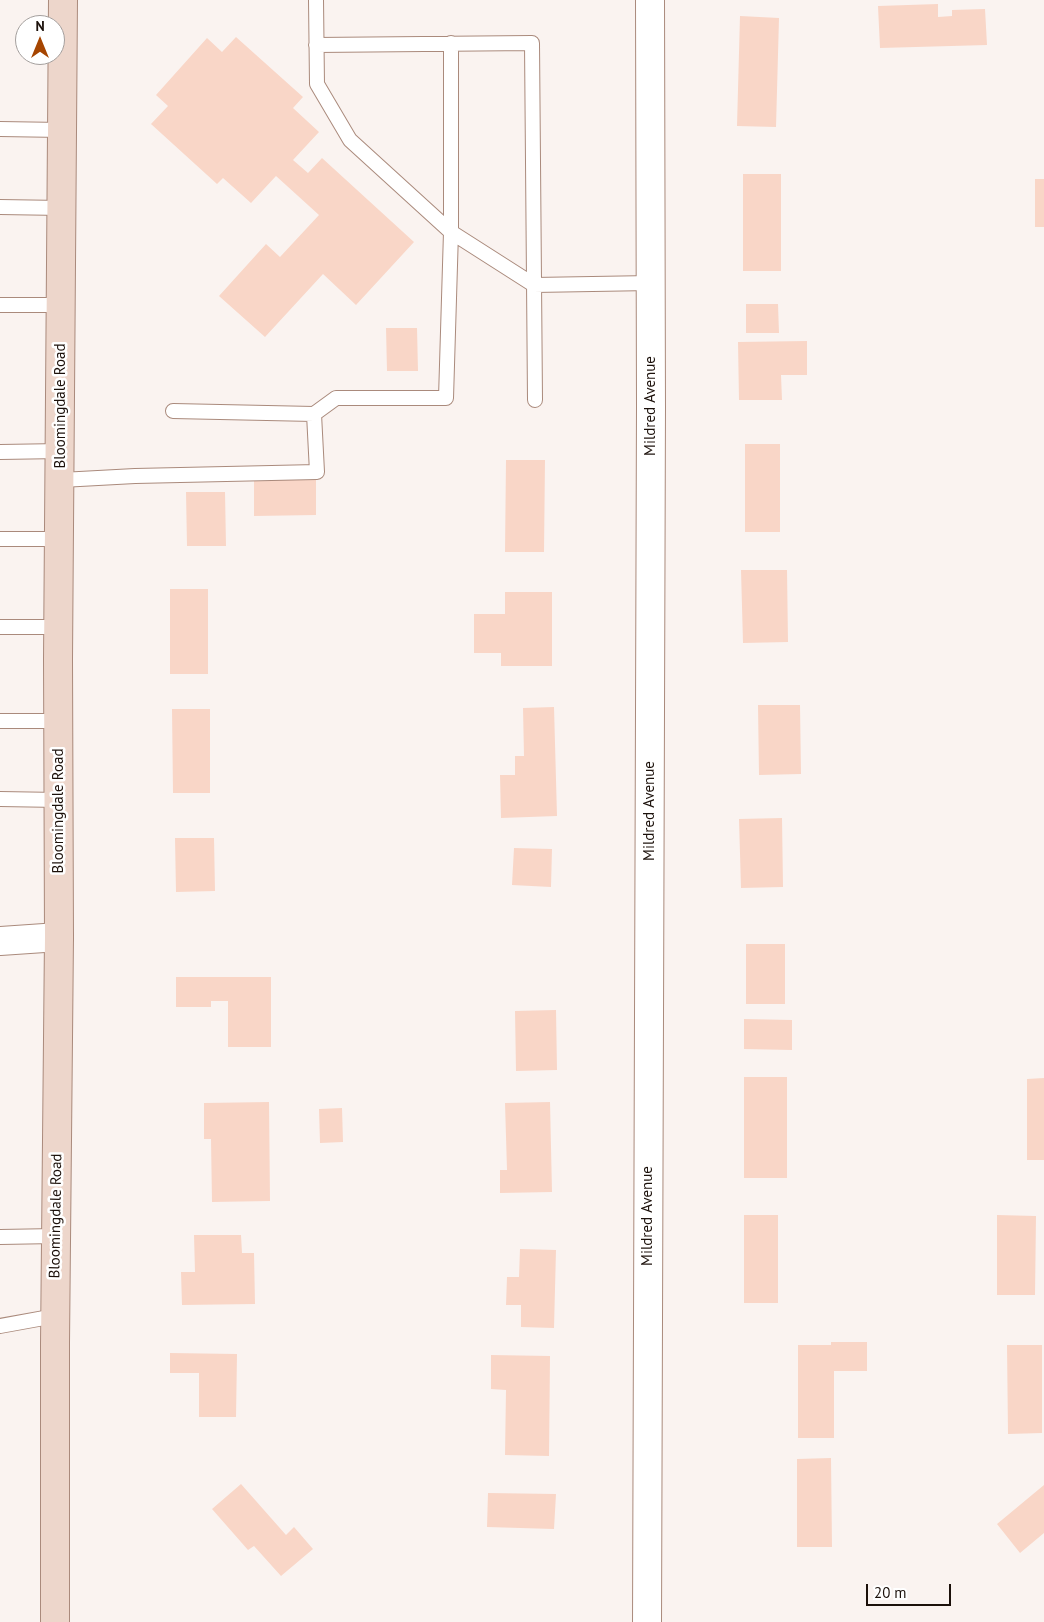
<!DOCTYPE html>
<html>
<head>
<meta charset="utf-8">
<style>
	body { margin:0 }
	#map { position:relative; width:1044px; height:1622px; overflow:hidden; background:#faf3f0; font-family:"PT Sans",sans-serif }
	canvas { display:block }
	.north { position:absolute; left:15px; top:15px; width:50px; height:50px; box-sizing:border-box; background:#fff; border:1px solid #a49f9d; border-radius:50%; rotate:0deg; font-size:14px; font-weight:700; line-height:20px; text-align:center; color:#1b100a }
	.north::after { content:''; display:block; margin:auto; width:18px; height:22px; background:#a64501; clip-path:polygon(50% 0,100% 100%,50% 72%,0 100%) }
	.scale { position:absolute; left:866px; top:1584px; width:85px; height:22px; box-sizing:border-box; border:2px solid #1b100a; border-top:0; padding-left:6px; font-size:15px; line-height:18px; white-space:nowrap; color:#1b100a; -webkit-text-stroke:4px #fff; paint-order:stroke }
</style>
</head>
<body>
<div id="map">
<canvas width="1044" height="1622"></canvas>
<div class="north">N</div>
<div class="scale">20 m</div>
</div>
<script>
const ctx = document.querySelector('canvas').getContext('2d');
ctx.lineJoin = 'round';
function fill(path, color) {
  ctx.fillStyle = color;
  ctx.fill(path, 'evenodd');
}
function strokePath(path, color, width, dash) {
  ctx.strokeStyle = color;
  ctx.lineWidth = width;
  ctx.lineCap = dash ? 'butt' : 'round';
  ctx.setLineDash(dash || []);
  ctx.stroke(path);
}
function drawText(font, color, halo, rows, align = 'center') {
  ctx.font = font + ' "PT Sans",sans-serif';
  ctx.lineWidth = 5;
  ctx.setLineDash([]);
  ctx.textBaseline = 'middle';
  ctx.strokeStyle = halo;
  ctx.fillStyle = color;
  for (const [text, x, y, turn = 0] of rows) {
    ctx.save();
    ctx.translate(x, y);
    ctx.rotate((+turn || 0) * Math.PI / 180);
    ctx.textAlign = isNaN(turn) ? turn : align;
    if (halo) ctx.strokeText(text, 0, 0);
    ctx.fillText(text, 0, 0);
    ctx.restore();
  }
}
fill(new Path2D(`
	M938,4V17L952,16V10L985,9L987,45L880,48L878,6Z
	M740,16L779,18L776,127L737,126Z
	M236,37L303,97L293,108L319,132L293,160L308,173L322,158L414,242L356,305L323,274L265,337L219,296L266,244L280,257L319,215L276,176L251,203L223,178L217,184L151,124L168,106L156,95L207,38L222,52Z
	M743,174H781V271H743Z
	M1035,179H1044V227H1035Z
	M746,304H778L779,333H746Z
	M386,328H417L418,371H387Z
	M807,341V375H781L782,400H739L738,342Z
	M745,444H780V532H745Z
	M506,460H545L544,552H505Z
	M316,479V515L254,516V480Z
	M186,492H225L226,546H187Z
	M741,570H787L788,642L743,643Z
	M170,589H208V674H170Z
	M505,592H552V666H501V653H474V614H505Z
	M758,705H800L801,774L759,775Z
	M554,707L557,816L501,818L500,775H515V756H524L523,708Z
	M172,709H210V793H173Z
	M782,818L783,887L741,888L739,819Z
	M175,838H214L215,891L176,892Z
	M514,848L552,849L551,887L512,885Z
	M746,944H785V1004H746Z
	M176,977H271V1047H228V1001H211V1007H176Z
	M556,1010L557,1070L516,1071L515,1011Z
	M744,1019L792,1020V1050L744,1049Z
	M744,1077H787V1178H744Z
	M1044,1078V1160H1027V1079Z
	M269,1102L270,1201L212,1202L211,1139H204V1103Z
	M550,1102L552,1192L500,1193V1170H507L505,1103Z
	M342,1108L343,1142L320,1143L319,1109Z
	M744,1215H778V1303H744Z
	M997,1215L1036,1216L1035,1295H997Z
	M194,1235H241L242,1253H254L255,1304L182,1305L181,1272H195Z
	M520,1249L556,1250L554,1328L521,1327V1305H506L507,1277H519Z
	M831,1342H867V1371H834V1438H798V1345H831Z
	M1007,1345H1042V1433L1008,1434Z
	M170,1353L237,1354L236,1417H199V1373H170Z
	M491,1355L550,1356L549,1456L505,1455L506,1390L491,1389Z
	M831,1458L832,1547H797V1459Z
	M241,1484L286,1535L294,1527L313,1549L281,1576L254,1546L248,1550L212,1509Z
	M1044,1485V1533L1020,1553L997,1524Z
	M488,1493L556,1494L554,1529L487,1527Z`), '#f9d6c7');
const lane = new Path2D(`
	M316,0L317,84L350,140L451,232L534,285L651,283
	M316,45L532,43L535,400
	M0,129L62,130
	M0,207L62,208
	M0,305H61
	M173,411L314,414L336,398H446L451,232V43
	M0,452L61,451
	M61,480L135,476L317,472L314,414
	M0,539H60
	M0,627H59
	M0,721H58
	M0,799L59,800
	M0,1237L56,1236
	M0,1326L55,1316`);
const street = new Path2D(`
	M0,941L59,937
	M647,1622L651,406L650,0`);
const secondary = new Path2D(`
	M55,1622V1343L59,937L58,659L63,0`);
strokePath(lane, '#aa8a7c', 16);
strokePath(street, '#aa8a7c', 30);
strokePath(secondary, '#aa8a7c', 30);
strokePath(lane, '#fff', 14);
strokePath(street, '#fff', 28);
strokePath(secondary, '#edd6cb', 28);
drawText('15px', '#1b100a', '#fff', [
	["Bloomingdale Road",61,406,-90],
	["Mildred Avenue",651,406,-90],
	["Bloomingdale Road",59,811,-90],
	["Mildred Avenue",650,811,-90],
	["Bloomingdale Road",56,1216,-89],
	["Mildred Avenue",648,1216,-90]
]);
</script>
</body>
</html>
